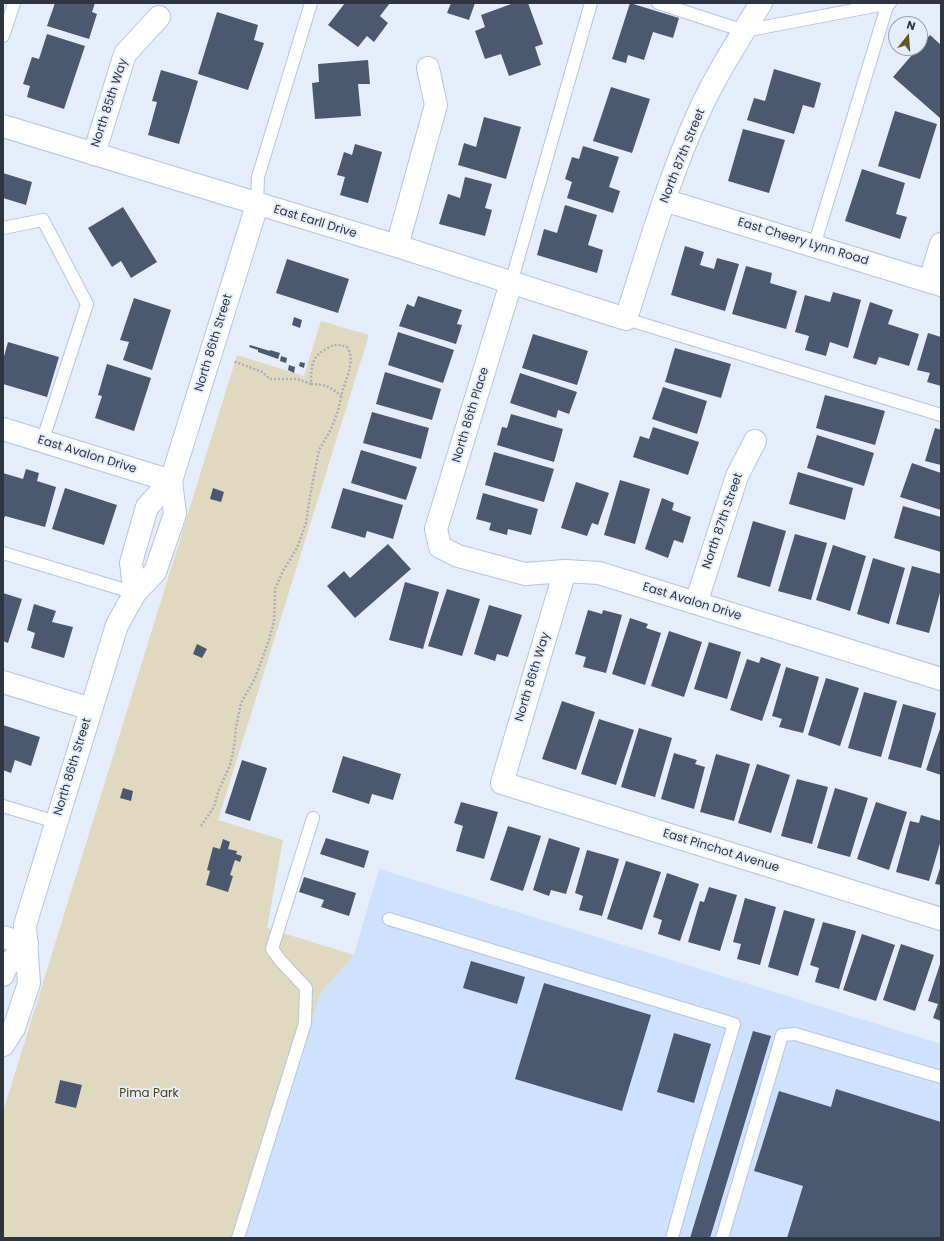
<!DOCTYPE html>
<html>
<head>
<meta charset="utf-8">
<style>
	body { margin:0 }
	#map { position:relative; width:944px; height:1241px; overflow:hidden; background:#e6edfa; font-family:Poppins,sans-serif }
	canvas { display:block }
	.frame { position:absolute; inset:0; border:4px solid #2e3541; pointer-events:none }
	.north { position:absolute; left:888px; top:16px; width:40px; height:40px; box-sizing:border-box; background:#e6edfa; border:1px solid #9ca3b0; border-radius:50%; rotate:17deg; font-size:11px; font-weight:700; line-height:16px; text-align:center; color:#2e3541 }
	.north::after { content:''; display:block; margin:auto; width:14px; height:18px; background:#625622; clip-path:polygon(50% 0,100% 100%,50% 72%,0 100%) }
</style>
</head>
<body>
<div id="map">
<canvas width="944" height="1241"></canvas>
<div class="frame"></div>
<div class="north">N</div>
</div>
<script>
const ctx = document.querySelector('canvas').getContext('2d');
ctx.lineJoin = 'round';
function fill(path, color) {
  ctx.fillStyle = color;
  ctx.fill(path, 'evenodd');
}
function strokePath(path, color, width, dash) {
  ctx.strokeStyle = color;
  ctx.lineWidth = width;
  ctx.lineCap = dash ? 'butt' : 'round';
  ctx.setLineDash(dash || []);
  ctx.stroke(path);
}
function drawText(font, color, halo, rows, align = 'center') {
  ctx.font = font + ' Poppins,sans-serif';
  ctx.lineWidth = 4;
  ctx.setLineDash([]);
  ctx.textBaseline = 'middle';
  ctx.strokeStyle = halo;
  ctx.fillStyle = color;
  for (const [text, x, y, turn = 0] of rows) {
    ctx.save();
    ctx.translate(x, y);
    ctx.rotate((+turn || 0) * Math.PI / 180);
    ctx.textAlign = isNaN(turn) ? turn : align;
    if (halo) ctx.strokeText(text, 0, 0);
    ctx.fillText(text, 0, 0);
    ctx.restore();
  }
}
fill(new Path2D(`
	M379,869L941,1044V1238H245L320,994L354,955Z`), '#cee1fe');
fill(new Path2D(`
	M321,321L369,335L218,820L283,840L267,928L354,955L320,994L245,1238H3V1112L237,355L304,376Z`), '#dfd9c0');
fill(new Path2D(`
	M55,3H95L92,12L97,14L89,39L47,26Z
	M345,3H390L380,16L388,23L374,42L367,36L358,47L328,25Z
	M451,3H475L469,20L447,13Z
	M514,3H528L543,44L535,47L541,65L509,76L501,54L485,59L475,31L485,27L481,15Z
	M630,3L679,18L673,38L653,32L644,60L628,55L626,63L612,59Z
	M217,12L258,25L254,40L264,43L248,90L198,74Z
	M47,34L85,46L64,109L27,97L30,86L23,84L32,57L39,59Z
	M930,35L941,45L940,118L893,77L918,48H920V46Z
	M368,60L370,84H358L361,116L315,119L312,83L319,82L318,64Z
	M774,69L821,83L814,108L803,105L794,134L747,120L754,98L765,101Z
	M161,70L198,81L179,144L148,135L157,102L152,101Z
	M611,87L650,99L632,153L593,141Z
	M895,111L937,124L920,179L878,166Z
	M484,117L521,127L506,179L458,165L464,143L476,147Z
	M743,129L785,140L769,193L728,181Z
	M355,144L382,152L368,203L340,195L345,177L337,175L344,152L352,155Z
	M583,146L619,157L609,187L620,191L613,213L567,198L572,182L565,179L572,157L579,159Z
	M862,169L905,183L896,214L907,217L900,239L845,221Z
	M3,173L32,182L26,205L3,198Z
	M465,177L492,184L485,208L492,210L485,236L439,224L448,194L460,198Z
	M565,205L597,215L588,245L603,250L597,273L537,255L544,229L557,233Z
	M123,207L157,262L131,278L121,261L112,267L88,228Z
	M685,246L704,252L700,265L714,269L717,258L739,264L725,311L671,295Z
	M287,259L349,279L338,313L276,293Z
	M746,266L772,273L770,283L797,291L786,329L732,314Z
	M833,292L861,300L848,348L830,342L826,356L805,350L809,336L795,332L805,295L830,302Z
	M418,296L462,310L457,324L462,325L456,344L399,326L407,304L414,307Z
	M134,298L171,310L152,370L123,360L129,342L120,340Z
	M870,302L893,310L888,324L919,334L909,366L879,357L876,365L853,358Z
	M294,317L302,320L300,328L292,325Z
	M398,332L454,350L443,383L388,365Z
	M928,333L941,337V386L927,382L930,373L917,370Z
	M533,334L588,351L577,385L522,368Z
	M8,342L59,357L47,397L3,384V360Z
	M250,345L270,351V350L280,353L278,359L258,352V350L249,347Z
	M675,348L731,364L721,398L665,382Z
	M281,356L287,358L286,363L280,361Z
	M300,362L305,363L304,368L299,366Z
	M107,364L151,378L134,431L95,418L102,396L98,395Z
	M289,365L295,367L294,373L288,370Z
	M385,372L441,389L432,420L376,404Z
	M520,373L577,392L569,414L558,410L556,418L510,403Z
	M663,387L707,401L697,434L652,419Z
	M825,395L885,411L875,445L816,428Z
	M372,412L429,428L421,459L363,443Z
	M511,414L563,429L554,462L497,445L502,427L507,428Z
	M653,427L699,442L688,475L633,457L640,436L649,439Z
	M935,428L941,430V465L925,461Z
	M817,435L874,453L864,486L807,468Z
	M361,450L417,467L406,500L351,483Z
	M494,452L554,469L544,502L485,485Z
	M912,463L941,473V510L900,497Z
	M26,469L39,473L37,481L56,487L45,527L5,516L3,522V473L23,479Z
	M798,472L853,488L845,520L789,504Z
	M620,480L650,489L635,544L604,535Z
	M576,482L609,493L598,525L592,523L587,536L561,528Z
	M65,488L117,505L104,545L52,529Z
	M213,488L224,492L221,502L210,499Z
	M343,488L403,505L393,539L367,531L365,538L331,528Z
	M483,493L538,509L531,535L508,529L507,535L489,530L491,523L476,519Z
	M662,498L674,503L672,510L691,517L683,543L674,540L668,558L645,549Z
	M903,506L941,517V552L894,538Z
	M753,521L786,531L770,587L737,577Z
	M795,534L827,543L811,600L778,591Z
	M388,544L411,569L355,618L327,586L344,571L350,578Z
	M833,545L866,556L850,611L816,600Z
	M873,558L905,568L889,624L857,614Z
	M912,566L941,574V589L929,633L896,624Z
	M405,582L439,592L423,649L389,640Z
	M447,589L480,599L462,656L428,646Z
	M3,593L22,599L8,643L3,641Z
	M34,604L56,611L52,622L73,627L64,658L31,648L35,633L27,630Z
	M489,605L522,615L508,657L497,654L495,661L474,654Z
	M588,610L602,614L603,610L622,615L606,673L583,667L586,657L575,654Z
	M630,618L648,624L646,628L661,633L645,685L612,674Z
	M669,631L702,642L684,697L651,686Z
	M709,642L741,652L727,699L694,689Z
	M197,644L207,649L202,658L193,654Z
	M761,657L781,664L762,721L730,710L747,659L759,663Z
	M786,667L819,677L803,733L779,727L782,719L772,716Z
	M826,678L859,688L840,746L808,735Z
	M864,692L897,701L881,757L848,748Z
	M562,701L595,712L576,770L542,759Z
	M903,704L936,713L921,768L888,759Z
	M599,719L634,730L616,785L581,774Z
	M3,725L40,737L31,766L15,760L11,773L3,770Z
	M941,726V775L926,770Z
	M639,728L672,738L655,797L621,787Z
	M674,753L697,760L695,764L705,767L694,809L661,799Z
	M716,754L750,764L734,821L700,812Z
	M343,756L401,774L393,800L372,794L369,804L332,792Z
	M242,760L267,768L250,821L225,813Z
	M757,764L790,775L771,833L738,823Z
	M797,779L828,787L812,844L781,836Z
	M123,788L133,791L131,801L120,798Z
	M835,788L868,798L850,857L817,848Z
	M461,802L498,812L484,859L456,851L463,826L454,823Z
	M876,802L907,812L889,870L857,859Z
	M921,815L941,821V840L929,881L896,872L910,821L919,823Z
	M508,826L541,836L523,891L490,880Z
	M326,838L369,851L364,868L320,854Z
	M549,838L580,848L566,894L551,890L549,896L533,890Z
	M223,839L230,842L228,849L237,851L236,854L242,856L240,862L235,860L230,875L233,876L228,892L206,885L210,871L207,870L213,847L220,849Z
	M587,850L619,859L602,916L579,910L583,896L575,893Z
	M626,861L661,872L642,930L607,919Z
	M941,865V885L935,884Z
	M667,873L699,884L680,941L658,934L662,920L653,917Z
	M304,877L356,893L349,916L321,907L324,900L299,892Z
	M709,887L737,895L720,951L688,942L700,901L704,902Z
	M745,898L776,907L760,965L737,959L741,944L733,942Z
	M784,910L815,919L798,976L768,967Z
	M823,922L856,931L839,989L815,982L819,968L810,965Z
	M862,934L895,945L876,1001L843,990Z
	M901,944L934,955L915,1011L883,1000Z
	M471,961L525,977L517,1004L463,988Z
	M941,961V1021L933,1018L938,1004L928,1001Z
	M544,983L651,1015L622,1111L515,1079Z
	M753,1031L771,1036L710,1238H690Z
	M674,1033L711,1044L694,1103L657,1092Z
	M60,1080L82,1085L76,1108L55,1103Z
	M836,1089L941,1122V1238H787L803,1186L754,1171L779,1091L831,1107Z`), '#4b5970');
const service = new Path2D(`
	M658,3L744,31L890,3
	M3,36L14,3
	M257,205L258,177L311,3
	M3,228L43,220L87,304L42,442
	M814,246L888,3
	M511,283L591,3
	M626,319L941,415
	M3,553L135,593
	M3,806L56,822
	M389,919L734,1024L699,1141L672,1238
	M238,1238L305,1023L306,988L280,960L272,949L313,818
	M722,1238L782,1035L795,1034L941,1077`);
const minor = new Path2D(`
	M3,126L397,246L626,319C648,250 668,180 698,114C715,76 739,39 761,3
	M94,154L125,54L159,17
	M664,200L941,285
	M397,246L436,105L428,68
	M930,281L941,244
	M511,283L436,529L440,547L458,556L525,574L565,571L599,573L941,679
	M3,429L171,481
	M565,571L502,783L941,919
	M135,593L131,563L147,507L171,481
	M696,603L737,476L755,441
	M3,682L91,709
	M3,937L27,944
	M3,975L5,968L27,944
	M3,1045L14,1028L29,983L25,925L117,625L135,593L155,572L175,514L171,481L257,205`);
strokePath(service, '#b2c5e2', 14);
strokePath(minor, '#b2c5e2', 24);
strokePath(new Path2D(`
	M311,384C323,384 332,387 341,396
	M201,826L214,807L218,792L230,765L234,747L236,727L241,703L255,678L269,640L274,621L275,589L283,571L297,548L306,523L310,496L319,450L331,429L338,411L343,389L349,372L351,360L350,353L347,347C338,344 334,344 326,349C311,357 311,368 311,384L297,379H270L262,372L233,361`), '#a9b0bc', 2.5, [2, 2]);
strokePath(service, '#fff', 12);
strokePath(minor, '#fff', 22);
drawText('12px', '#2e3541', '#e6edfa', [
	["North 85th Way",110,103,-72],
	["North 87th Street",683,156,-68],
	["East Earll Drive",315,222,17],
	["East Cheery Lynn Road",803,242,17],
	["North 86th Street",214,343,-73],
	["North 86th Place",471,415,-73],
	["East Avalon Drive",87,455,17],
	["North 87th Street",723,521,-71],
	["East Avalon Drive",692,602,17],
	["North 86th Way",533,677,-73],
	["North 86th Street",73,767,-73],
	["East Pinchot Avenue",721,851,17]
]);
drawText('12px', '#50440f', '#e6edfa', [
	["Pima Park",149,1094]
]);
</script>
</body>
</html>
